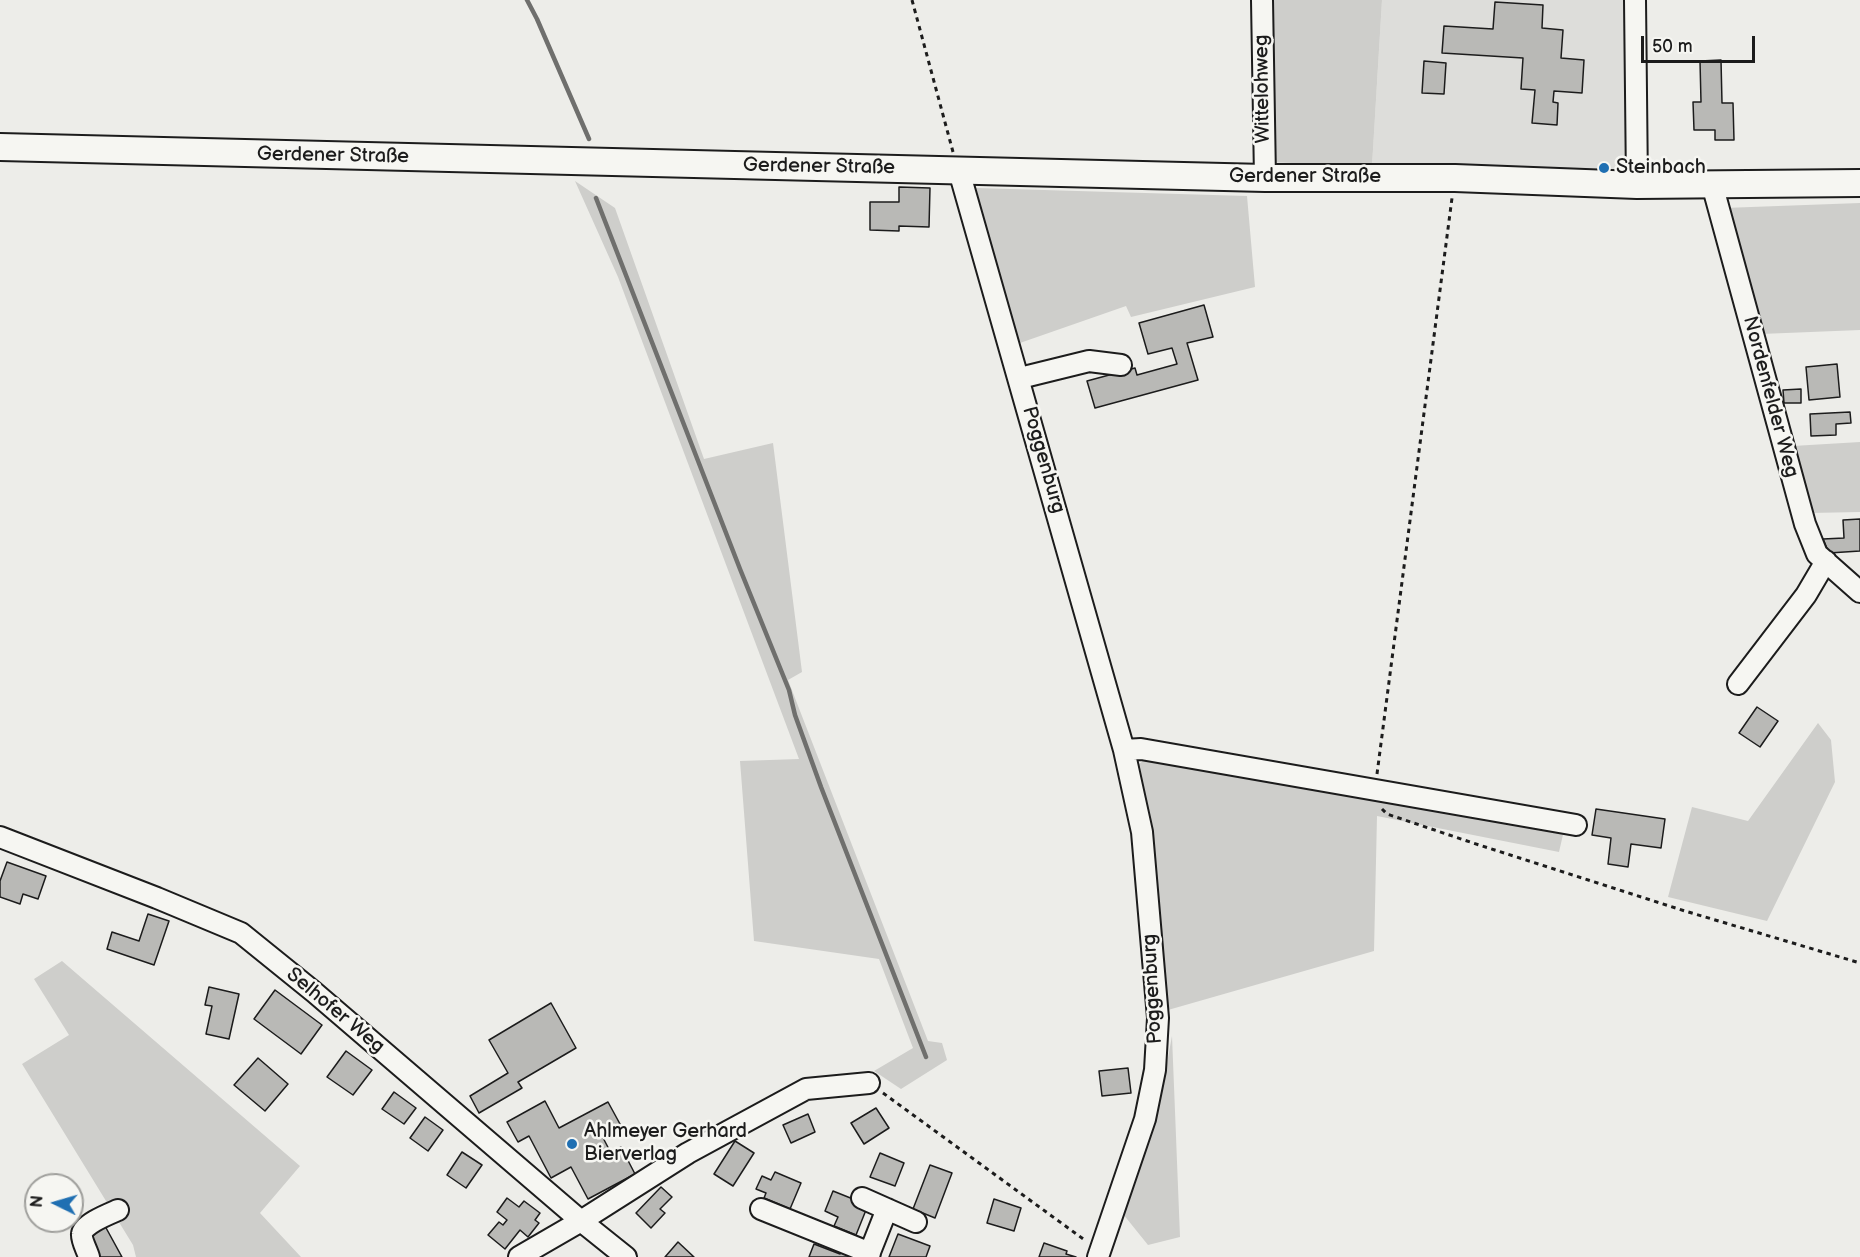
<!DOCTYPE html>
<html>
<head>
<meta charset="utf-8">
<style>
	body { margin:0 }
	#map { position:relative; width:1860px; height:1257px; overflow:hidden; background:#edede9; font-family:"Balsamiq Sans",sans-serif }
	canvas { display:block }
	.north { position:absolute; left:24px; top:1173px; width:60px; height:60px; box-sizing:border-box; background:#f6f6f2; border:2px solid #9f9f9c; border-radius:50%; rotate:275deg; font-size:16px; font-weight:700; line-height:24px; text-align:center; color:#1c1c1c }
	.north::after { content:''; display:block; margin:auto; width:21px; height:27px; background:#1f6fb2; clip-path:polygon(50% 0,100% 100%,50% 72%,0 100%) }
	.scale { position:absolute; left:1641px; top:36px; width:114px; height:27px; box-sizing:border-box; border:3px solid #1c1c1c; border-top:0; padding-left:8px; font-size:18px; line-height:21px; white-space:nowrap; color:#1c1c1c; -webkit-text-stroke:4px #f6f6f2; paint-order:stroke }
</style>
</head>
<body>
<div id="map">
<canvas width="1860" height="1257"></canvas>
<div class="north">N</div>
<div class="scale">50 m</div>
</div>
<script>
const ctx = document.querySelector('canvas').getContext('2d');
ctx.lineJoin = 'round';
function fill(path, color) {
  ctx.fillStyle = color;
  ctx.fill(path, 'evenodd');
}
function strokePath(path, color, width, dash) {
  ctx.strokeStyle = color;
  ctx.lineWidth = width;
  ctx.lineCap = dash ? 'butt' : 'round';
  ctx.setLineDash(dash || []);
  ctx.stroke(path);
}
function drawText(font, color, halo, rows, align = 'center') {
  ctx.font = font + ' "Balsamiq Sans",sans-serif';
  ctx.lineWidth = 5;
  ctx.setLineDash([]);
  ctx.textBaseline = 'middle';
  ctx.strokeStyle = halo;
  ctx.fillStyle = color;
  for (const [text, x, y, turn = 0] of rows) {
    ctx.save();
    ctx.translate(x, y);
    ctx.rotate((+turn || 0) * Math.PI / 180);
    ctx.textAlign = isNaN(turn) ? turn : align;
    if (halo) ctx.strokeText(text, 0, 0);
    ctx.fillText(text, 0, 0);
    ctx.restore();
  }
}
fill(new Path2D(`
	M1382,0H1626L1630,172L1372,166Z`), '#ddddda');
fill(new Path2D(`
	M1264,0H1382L1372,166L1265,162Z
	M575,181L615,208L704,459L773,443L802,672L788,680L928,1041L942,1043L947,1060L901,1089L874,1071L913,1048L879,959L754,941L740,761L799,759L618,277Z
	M976,188L1247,196L1255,287L1131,317L1126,306L1017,344Z
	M1860,203V330L1761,334L1724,208Z
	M1860,442V512L1809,513L1793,446Z
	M1818,723L1831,740L1835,782L1767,921L1668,897L1692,807L1748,821Z
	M1145,759L1565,826L1559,852L1377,816L1374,951L1168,1010L1150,830L1138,765Z
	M62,961L300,1166L260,1213L301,1257H136L133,1245L22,1064L69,1035L34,979Z
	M1172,1036L1180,1237L1148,1245L1123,1214L1159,1106Z`), '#cececb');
strokePath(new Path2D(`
	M527,0L537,19L589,139
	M596,198L740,569L789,690L795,715L821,787L926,1057`), '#6f6f6d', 4.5);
const building = new Path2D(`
	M1495,2L1543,5L1542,28L1563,30L1561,58L1584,60L1582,93L1554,91L1553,102L1558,103L1557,125L1532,123L1535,90L1521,89L1523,58L1442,53L1444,26L1493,29Z
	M1721,60L1722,103H1733L1734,140H1715V130H1694L1693,102H1701L1700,61Z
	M1424,61L1446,63L1444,94L1422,93Z
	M899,187L930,188L929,227L899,226V231L870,230V202H899Z
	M1204,305L1213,337L1187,343L1198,380L1095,408L1087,381L1135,368L1137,375L1177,364L1172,348L1148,354L1139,323Z
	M1837,364L1840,397L1809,400L1806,367Z
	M1801,389V403H1784L1783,390Z
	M1850,412L1851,423L1836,424V435L1811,436L1810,414Z
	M1860,519V551L1829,553L1823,539L1844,538L1843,520Z
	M1757,707L1778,721L1760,747L1739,733Z
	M1596,809L1665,819L1661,848L1631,844L1628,867L1608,864L1611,838L1592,835Z
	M7,862L46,876L38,899L23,894L20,904L0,897V881Z
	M148,914L169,921L154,965L107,949L112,932L139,941Z
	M209,987L239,994L229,1039L206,1034L212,1006L205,1005Z
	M275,990L322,1025L301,1054L254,1019Z
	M551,1003L576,1048L518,1082L522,1088L479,1113L470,1096L508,1073L489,1040Z
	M346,1051L372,1070L353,1095L327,1077Z
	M258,1058L288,1084L265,1111L234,1085Z
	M1128,1068L1131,1093L1102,1096L1099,1071Z
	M394,1092L416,1108L404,1124L382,1109Z
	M545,1101L559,1128L608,1102L620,1124L601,1134L611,1153L621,1147L635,1174L588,1199L571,1167L551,1178L529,1136L518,1142L507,1122Z
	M876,1108L889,1128L864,1144L851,1123Z
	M808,1114L815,1132L791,1143L783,1125Z
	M425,1117L443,1130L428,1151L410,1138Z
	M735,1141L754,1153L733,1186L714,1174Z
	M462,1152L482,1165L466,1188L447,1175Z
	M880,1153L904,1163L895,1186L870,1177Z
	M930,1165L952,1173L935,1218L913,1209Z
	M775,1172L801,1183L790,1209L764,1198L766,1193L756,1189L762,1176L771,1180Z
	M661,1187L672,1197L660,1209L665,1213L651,1228L636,1213Z
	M833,1191L868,1205L856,1235L834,1226L838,1217L825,1211Z
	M507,1198L519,1207L524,1201L540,1213L535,1220L539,1223L528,1237L520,1230L505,1249L488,1235L499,1222L503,1225L507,1220L497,1212Z
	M994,1199L1021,1208L1014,1231L987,1223Z
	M105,1226L122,1257H96L85,1237Z
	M898,1234L930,1246L926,1257H889Z
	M678,1242L694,1257H665Z
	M1044,1243L1067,1251L1066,1254L1076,1257H1039Z
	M814,1244L840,1254L842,1248L853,1252L851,1257H809Z`);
fill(building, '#b9b9b6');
strokePath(building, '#1c1c1c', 1.5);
const minor = new Path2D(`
	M1262,0L1265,178
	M1635,0L1637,185
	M959,171L1124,750L1142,832L1158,1018L1155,1070L1145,1119L1098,1257
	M1712,184L1805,524L1817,554L1860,592
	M1020,378L1089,361L1121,365
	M1738,684L1806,595L1826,561
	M1124,750L1141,749L1576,825
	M0,837L157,898L241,933L314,992L581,1221L626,1257
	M862,1198L916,1222
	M761,1209L870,1253
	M89,1257C87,1250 81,1240 82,1234C83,1224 109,1214 118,1210
	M519,1257L581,1221L688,1153L806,1089L869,1083
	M868,1257L887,1209`);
const major = new Path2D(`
	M0,147L1265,178H1455L1637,185L1860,183`);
strokePath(minor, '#1c1c1c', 24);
strokePath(major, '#1c1c1c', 30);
strokePath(new Path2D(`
	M912,0L953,152
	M1377,774L1452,198
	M1382,809L1387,814L1473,843L1685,911L1860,963
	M883,1093L1086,1241`), '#1c1c1c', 3, [4.5, 4.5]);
strokePath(minor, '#f6f6f2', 20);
strokePath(major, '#f6f6f2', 26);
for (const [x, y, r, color] of [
	[1604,168,6,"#1f6fb2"],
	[572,1144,6,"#1f6fb2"]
]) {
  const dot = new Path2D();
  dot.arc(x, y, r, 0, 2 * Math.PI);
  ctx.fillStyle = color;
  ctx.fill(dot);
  strokePath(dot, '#f6f6f2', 2);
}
drawText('20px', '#1c1c1c', '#f6f6f2', [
	["Wittelohweg",1263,89,-91],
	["Gerdener Straße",333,156,1],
	["Gerdener Straße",819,167,1],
	["Gerdener Straße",1305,177],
	["Nordenfelder Weg",1770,397,75],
	["Poggenburg",1043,460,74],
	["Poggenburg",1153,989,-93],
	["Selhofer Weg",335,1011,40]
]);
drawText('20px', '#1c1c1c', '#f6f6f2', [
	["Steinbach",1616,168],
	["Ahlmeyer Gerhard",584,1132],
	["Bierverlag",584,1155]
], 'left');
</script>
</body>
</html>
